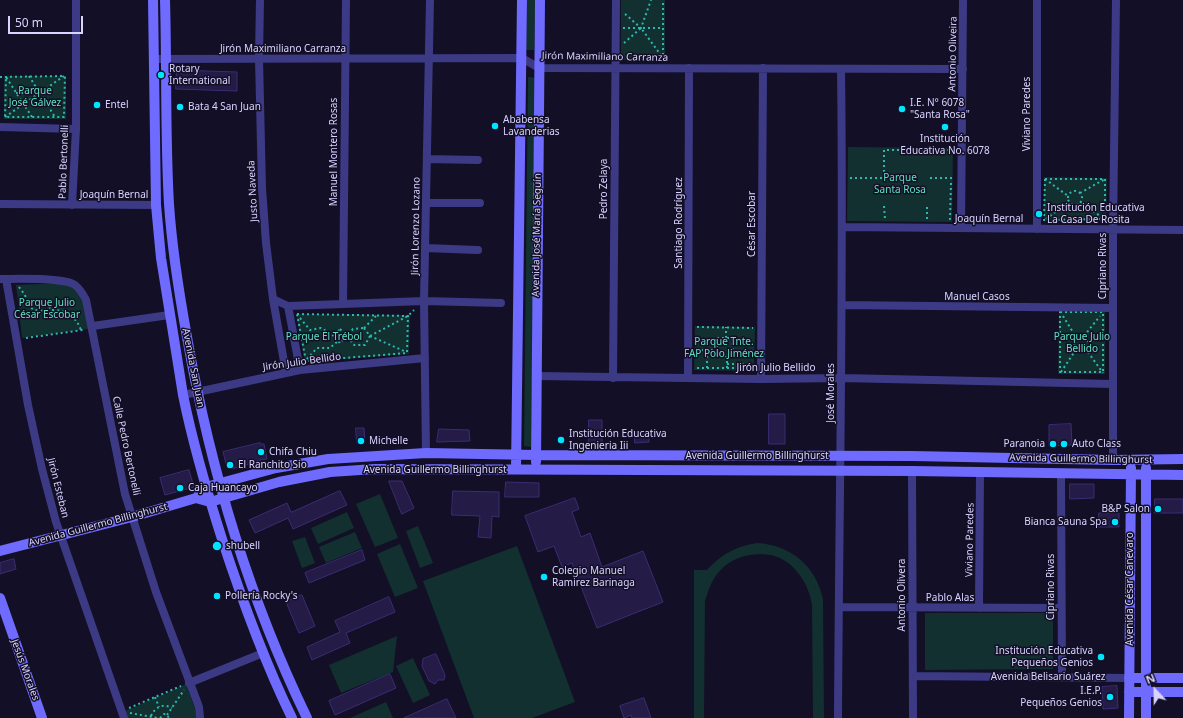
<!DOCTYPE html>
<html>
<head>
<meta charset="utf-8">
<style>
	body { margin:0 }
	#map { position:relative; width:1183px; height:718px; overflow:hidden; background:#130f26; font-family:"Noto Sans",sans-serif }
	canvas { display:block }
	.north { position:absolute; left:1135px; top:670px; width:40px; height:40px; -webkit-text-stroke:3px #130f26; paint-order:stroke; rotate:338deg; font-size:11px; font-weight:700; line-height:16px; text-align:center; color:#d9d4ff }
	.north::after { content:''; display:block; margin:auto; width:14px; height:18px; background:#d9d4ff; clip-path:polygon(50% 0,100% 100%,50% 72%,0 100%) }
	.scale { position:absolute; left:8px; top:16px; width:75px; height:18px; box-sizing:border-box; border:2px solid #d9d4ff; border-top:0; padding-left:5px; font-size:12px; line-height:14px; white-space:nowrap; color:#d9d4ff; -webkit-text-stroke:3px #130f26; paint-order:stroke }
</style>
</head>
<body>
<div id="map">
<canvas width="1183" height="718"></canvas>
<div class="north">N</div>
<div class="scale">50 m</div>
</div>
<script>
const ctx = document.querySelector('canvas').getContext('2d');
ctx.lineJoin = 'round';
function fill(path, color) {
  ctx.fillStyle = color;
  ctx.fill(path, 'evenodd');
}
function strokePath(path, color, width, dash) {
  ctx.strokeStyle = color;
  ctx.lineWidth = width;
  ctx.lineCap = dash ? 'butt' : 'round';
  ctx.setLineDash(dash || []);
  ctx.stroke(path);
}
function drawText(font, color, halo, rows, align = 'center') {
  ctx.font = font + ' "Noto Sans",sans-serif';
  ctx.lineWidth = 3;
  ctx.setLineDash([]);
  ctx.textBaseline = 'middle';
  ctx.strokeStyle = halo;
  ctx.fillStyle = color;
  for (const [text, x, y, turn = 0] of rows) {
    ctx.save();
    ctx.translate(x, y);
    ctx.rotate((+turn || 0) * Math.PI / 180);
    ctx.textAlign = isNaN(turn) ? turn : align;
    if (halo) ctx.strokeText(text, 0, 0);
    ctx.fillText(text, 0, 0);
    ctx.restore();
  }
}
fill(new Path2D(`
	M527,0H535L534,50H526Z
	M621,0H665V60H621Z
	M4,76H66V119H4Z
	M528,77L536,78L531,447L524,446Z
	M848,147L953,148L952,222L847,221Z
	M1044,177L1107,178L1106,221H1044Z
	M64,283L77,290L83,303L88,329L22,338L16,285Z
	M1059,312H1105V374H1058Z
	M296,314L410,315L409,354L305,362Z
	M695,326L755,327L754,371L694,370Z
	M380,494L398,538L375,547L356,504Z
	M347,512L354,528L318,544L311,528Z
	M418,526L433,563L420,568L406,531Z
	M355,532L362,548L326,563L319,547Z
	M305,537L315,563L302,568L292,541Z
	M757,543C791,545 816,566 823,599L824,718H813L812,605C809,584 794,560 771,555C765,554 756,554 750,555C737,557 726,563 718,573C711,581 708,592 705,601L704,718H694V570H707C723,553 735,547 757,543Z
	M400,544L418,588L395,597L377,554Z
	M517,546L575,702L532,718H474L423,581Z
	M925,613H1053V669L925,670Z
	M397,636L393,672L341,693L329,665Z
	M413,658L430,695L413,703L396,666Z
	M186,684L195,709L196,718H128L125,711Z
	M386,702L393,718H350Z`), '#12302f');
const building = new Path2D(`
	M177,70L237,72V91L176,89Z
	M769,414H785V444H769Z
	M589,420H602V443H589Z
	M1071,424L1072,445L1049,446V425Z
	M356,428H364L365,443H357Z
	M439,429L469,430L470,441L437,442Z
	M635,434H649V442L635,443Z
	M260,443V444H264L267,459L249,462V464L232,469L227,467L223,452Z
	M189,470L194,487L165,495L160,478Z
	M389,481H402L414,508L402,514Z
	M506,482L539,483V497H505Z
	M1070,484H1094V498L1070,499Z
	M340,491L347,505L293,529L288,518L255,533L249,520L287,503L291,512Z
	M453,491L499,492V517L492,516L491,538L478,537L480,516L452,515Z
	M575,498L579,509L572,512L581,537L590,533L602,567L643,551L663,602L597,628L572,563L562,567L554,546L538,552L525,516Z
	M1155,499H1183V513H1155Z
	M1099,513H1119V527H1099Z
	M362,550L365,560L309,583L305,573Z
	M14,559L16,569L0,574V563Z
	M302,595L315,626L299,633L286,602Z
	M389,597L395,612L346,633L350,643L312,660L307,647L340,632L335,621Z
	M436,654L445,675L444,680H438L435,684L429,681L422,666L423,659Z
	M390,674L396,688L335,715L329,701Z
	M1117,686L1118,708L1103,709L1102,687Z
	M644,698L651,718H632L631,715L624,718L620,706Z
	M447,699L456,718H404Z`);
fill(building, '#241b47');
strokePath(building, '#3b2d73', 1);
strokePath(new Path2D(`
	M625,14L641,28L651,0
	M623,28H663
	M624,43L641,28L663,58
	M656,58H663V0
	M29,76L55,117
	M0,77L65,76
	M16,93H39
	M5,117L64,76
	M32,117L6,77L5,117H64L65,76
	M850,178H884V150H954
	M930,178H953
	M1045,179H1105V219L1044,220Z
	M1045,179L1068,196
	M1068 198a7 7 0 1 1 14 0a7 7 0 1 1-14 0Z
	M1080,193L1105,179
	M1081,202L1104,219
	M884,206L885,219
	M927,219V206
	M949,219H950L951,183
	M1046,219L1069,202
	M19,287L25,295L28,306L35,310L45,311
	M45.5 311a3.5 3.5 0 1 1 7 0a3.5 3.5 0 1 1-7 0Z
	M52,310C67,310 76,317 81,330
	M1060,312H1103V372H1060Z
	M297,314L408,316L407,353L306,361Z
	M1063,316L1076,337
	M300,318L310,330L321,328L334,336
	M697,327L753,328
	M364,328L370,336L365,345H354L347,336L353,329Z
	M364,328L376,316
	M340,329L347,336L340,343L334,336Z
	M1074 342a7 7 0 1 1 14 0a7 7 0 1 1-14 0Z
	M370,336L408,316L414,310
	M370,336L404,351
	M1084,336L1100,316
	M26,338L83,330
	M717,338H732L733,357H717Z
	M726,338V327
	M1085,348L1103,373
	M696,350H717
	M733,351H752
	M307,359L317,348H330L338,341
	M727,364H752
	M697,368H752
	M707,368V350
	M727,368V357
	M1061,372L1077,348
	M155,697L159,707
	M129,708L181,686
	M130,713L158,718
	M167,715L184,690
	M151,716C155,707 163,703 172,708
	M160,718L164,714L167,715L169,718`), '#2fb8b0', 2, [2, 3]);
strokePath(new Path2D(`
	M260,0L259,58L262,188L266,243L273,299L288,306L300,370
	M154,59L522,58L539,68L963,69
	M0,127L76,129
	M427,159L478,160
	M426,203H480
	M0,204L156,205
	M72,205L76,129V0
	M843,227L1183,230
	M961,228L963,0
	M1037,229V0
	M425,248L478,250
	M0,279C15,279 63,277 75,285C80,289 83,294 86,300L125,494L156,592L199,707L200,718
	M6,279L28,405L42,469L56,522L124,718
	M273,299L286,373
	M343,304L346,0
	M842,305L1113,308
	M288,306L424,301L501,303
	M93,326L169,315
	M536,376L761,379L841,378L1113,384
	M613,378L616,0
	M688,378L689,68
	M761,379L763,68
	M183,395L300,370L425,358
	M426,453L424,301L430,0
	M1113,460V230L1116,0
	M912,471L913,718
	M1061,473L1062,677
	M839,607L1061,608
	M979,608L980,472
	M913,676L1129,678
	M189,683L263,653
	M838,718C839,502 844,285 841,69`), '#3d3a85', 8);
strokePath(new Path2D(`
	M153,0L156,205L161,258L183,395C193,444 207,492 222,539C242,600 264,661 292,718
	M165,0C167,68 165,136 169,204C172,249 179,293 187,337C210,468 249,598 307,718
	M536,462L540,0
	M1146,468V718
	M516,469L522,0
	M196,498L206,487L276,468L328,459L426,453L536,455L912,456L1113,460L1183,459
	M0,551L132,517L196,498L210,502L279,482L330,472L375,469L912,471L1183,475
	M0,598L42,718
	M1129,678H1183
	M1129,692H1183
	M1129,718L1131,468`), '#6f6bff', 10);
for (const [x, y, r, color] of [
	[161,75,4,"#00e5ff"],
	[97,105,4,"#00e5ff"],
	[180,107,4,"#00e5ff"],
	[902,109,4,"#00e5ff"],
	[495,126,4,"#00e5ff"],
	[945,127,4,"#00e5ff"],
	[1039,214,4,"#00e5ff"],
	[561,440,4,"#00e5ff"],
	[361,441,4,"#00e5ff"],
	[1053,444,4,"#00e5ff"],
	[1064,444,4,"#00e5ff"],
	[261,452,4,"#00e5ff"],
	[230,465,4,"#00e5ff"],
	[180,488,4,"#00e5ff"],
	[1158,509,4,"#00e5ff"],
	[1115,522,4,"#00e5ff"],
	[217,546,5,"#00e5ff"],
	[544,577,4,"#00e5ff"],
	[217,596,4,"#00e5ff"],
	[1101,657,4,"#00e5ff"],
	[1110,697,4,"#00e5ff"]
]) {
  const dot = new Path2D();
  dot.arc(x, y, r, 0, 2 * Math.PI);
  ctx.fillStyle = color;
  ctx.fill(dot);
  strokePath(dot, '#130f26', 1.5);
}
drawText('10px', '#d9d4ff', '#130f26', [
	["Jirón Maximiliano Carranza",283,49],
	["Antonio Oliveira",953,54,-89],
	["Jirón Maximiliano Carranza",605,57,1],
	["Viviano Paredes",1027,114,-90],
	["Manuel Montero Rosas",334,152,-90],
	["Pablo Bertonelli",64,162,-88],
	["Pedro Zelaya",604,189,-90],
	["Justo Naveda",253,191,-93],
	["Joaquín Bernal",114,195],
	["Joaquín Bernal",989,219],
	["Santiago Rodríguez",679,223,-90],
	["César Escobar",752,224,-90],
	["Jirón Lorenzo Lozano",416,226,-89],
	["Avenida José María Seguín",537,235,-89],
	["Cipriano Rivas",1103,266,-90],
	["Manuel Casos",977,297],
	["Jirón Julio Bellido",302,362,-8],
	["Avenida San Juan",193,368,79],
	["Jirón Julio Bellido",776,368],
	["José Morales",831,393,-90],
	["Calle Pedro Bertonelli",126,446,78],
	["Avenida Guillermo Billinghurst",757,456],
	["Avenida Guillermo Billinghurst",1081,459,1],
	["Avenida Guillermo Billinghurst",435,470],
	["Jirón Esteban",58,488,76],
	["Avenida Guillermo Billinghurst",98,525,-15],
	["Viviano Paredes",970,540,-89],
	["Cipriano Rivas",1051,587,-90],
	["Avenida César Canevaro",1130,589,-90],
	["Antonio Olivera",902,595,-90],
	["Pablo Alas",950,598],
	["Jesús Morales",25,670,70],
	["Avenida Belisario Suárez",1048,677]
]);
drawText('10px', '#d9d4ff', '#130f26', [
	["Rotary",169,69],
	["International",169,81],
	["I.E. N° 6078",910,103],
	["\"Santa Rosa\"",910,115],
	["Entel",105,105],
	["Bata 4 San Juan",188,107],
	["Ababensa",503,120],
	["Lavanderias",503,132],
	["Institución",945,139,"center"],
	["Educativa No. 6078",945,151,"center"],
	["Institución Educativa",1047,208],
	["La Casa De Rosita",1047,220],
	["Institución Educativa",569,434],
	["Ingenieria Iii",569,446],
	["Michelle",369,441],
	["Paranoia",1045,444,"right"],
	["Auto Class",1072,444],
	["Chifa Chiu",269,452],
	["El Ranchito Sio",238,465],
	["Caja Huancayo",188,488],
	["B&P Salon",1150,509,"right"],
	["Bianca Sauna Spa",1107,522,"right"],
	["shubell",226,546],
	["Colegio Manuel",552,571],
	["Ramirez Barinaga",552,583],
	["Pollería Rocky's",225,596],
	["Institución Educativa",1093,651,"right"],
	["Pequeños Genios",1093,663,"right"],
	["I.E.P.",1102,691,"right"],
	["Pequeños Genios",1102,703,"right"]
], 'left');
drawText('10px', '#5fe0c0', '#130f26', [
	["Parque",35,91],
	["José Gálvez",35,103],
	["Parque",900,178],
	["Santa Rosa",900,190],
	["Parque Julio",47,303],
	["César Escobar",47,315],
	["Parque El Trébol",324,337],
	["Parque Julio",1082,337],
	["Bellido",1082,349],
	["Parque Tnte.",724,342],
	["FAP Polo Jiménez",724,354]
]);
</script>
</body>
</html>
